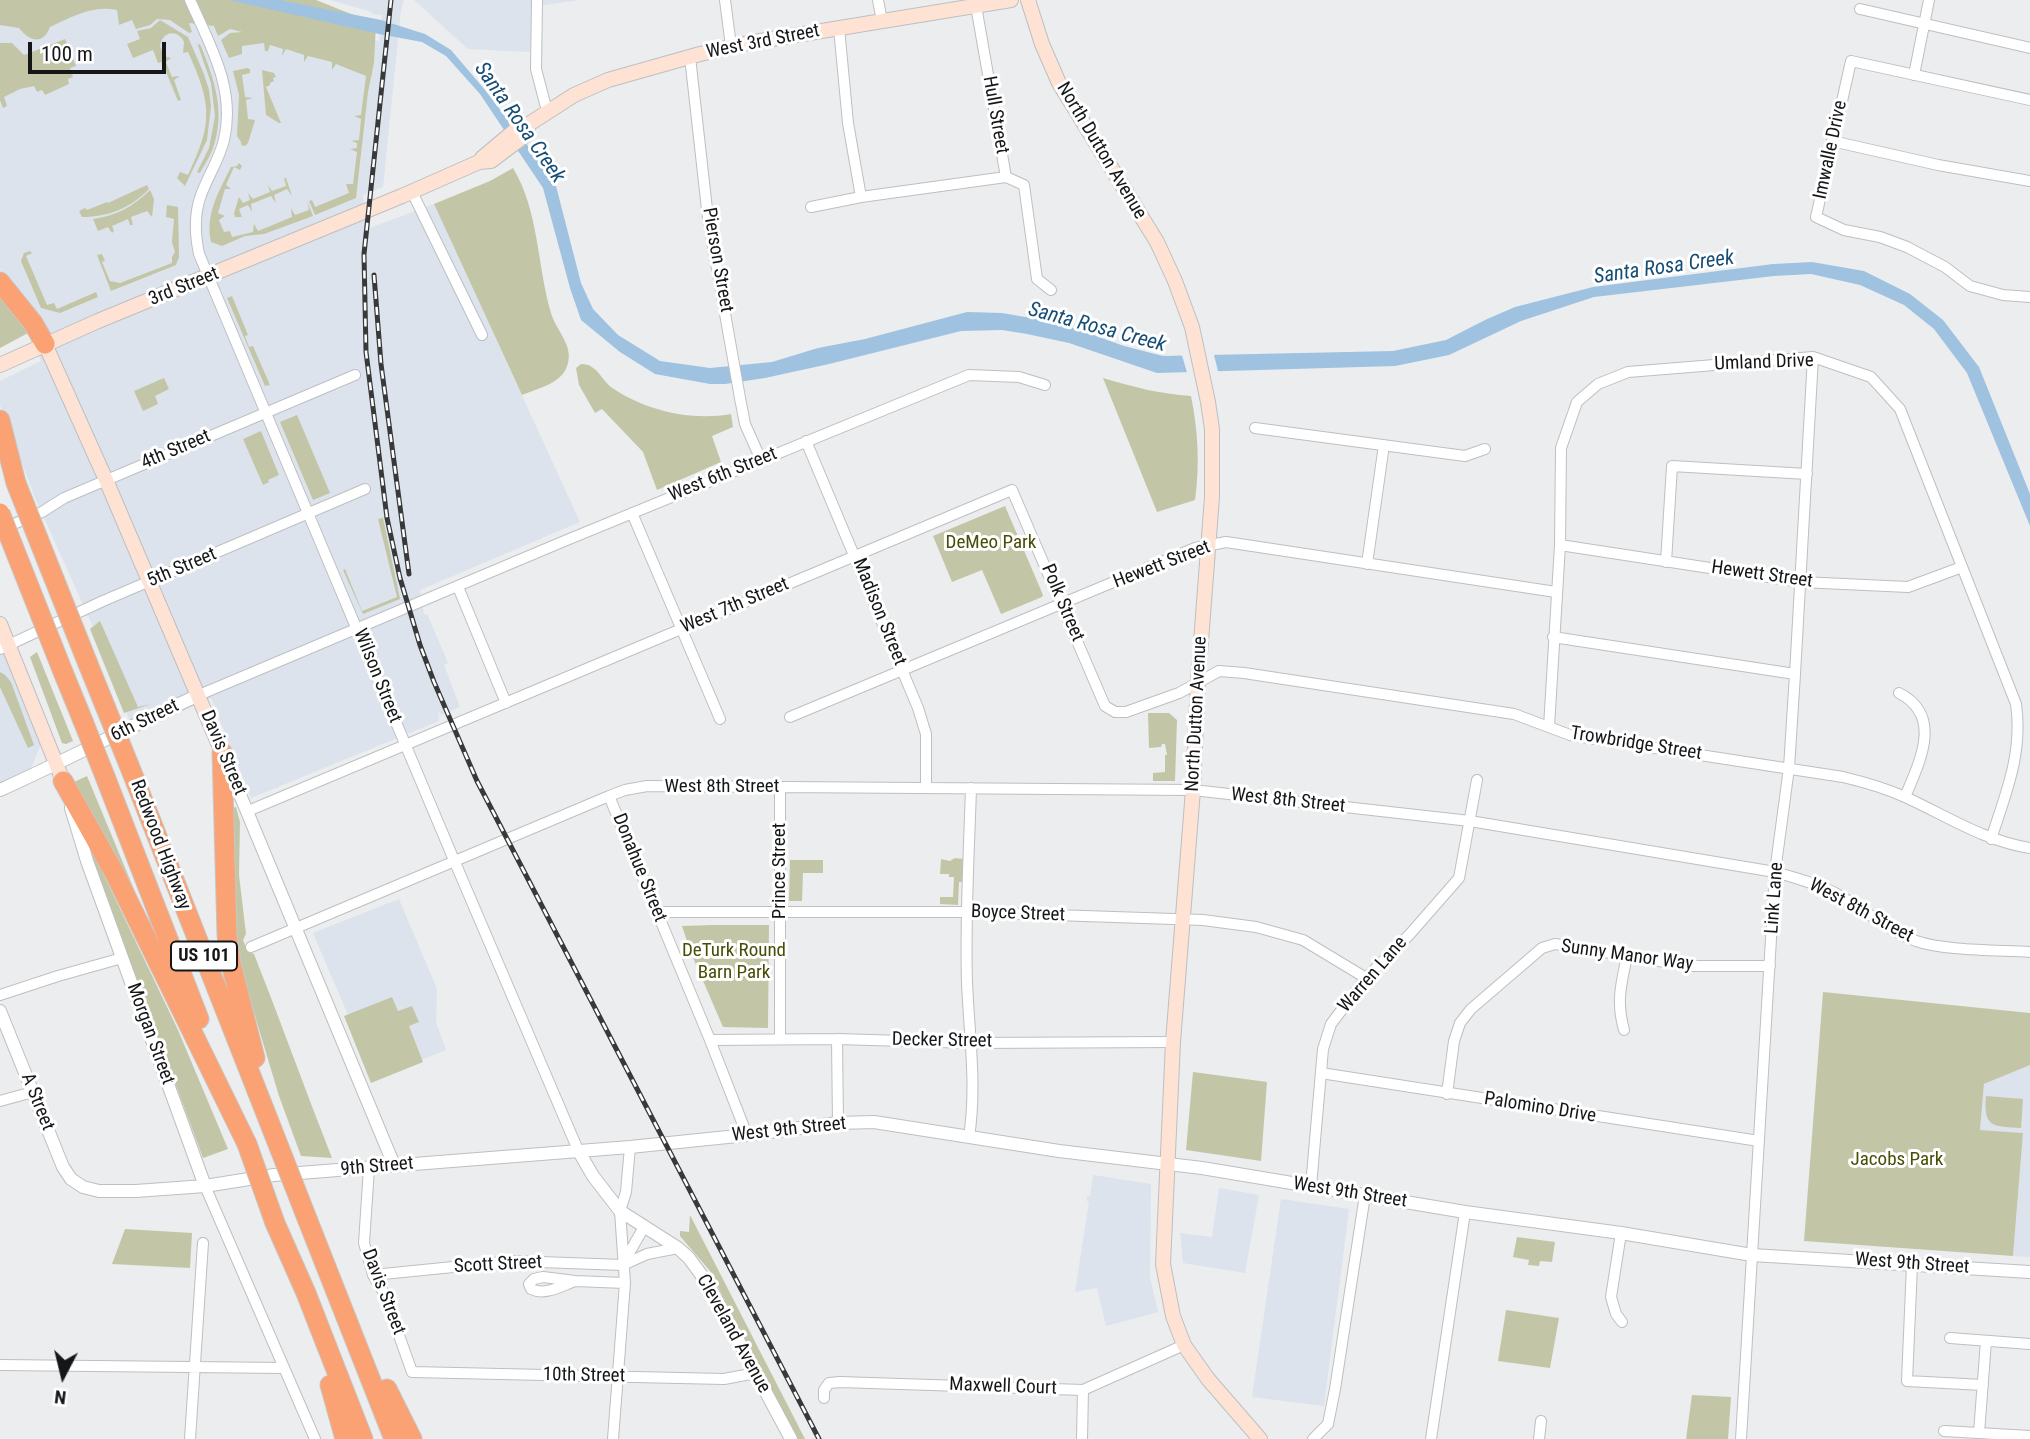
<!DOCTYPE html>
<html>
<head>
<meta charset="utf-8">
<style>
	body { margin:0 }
	#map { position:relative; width:2030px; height:1439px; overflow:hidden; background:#ebedef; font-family:"Roboto Condensed",sans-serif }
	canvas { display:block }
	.north { position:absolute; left:28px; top:1341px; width:70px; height:70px; -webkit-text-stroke:5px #fff; paint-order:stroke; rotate:187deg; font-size:19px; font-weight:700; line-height:28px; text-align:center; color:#151617 }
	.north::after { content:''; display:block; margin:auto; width:24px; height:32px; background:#151617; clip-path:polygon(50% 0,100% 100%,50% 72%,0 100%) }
	.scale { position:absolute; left:28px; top:42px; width:138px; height:32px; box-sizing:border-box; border:4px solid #151617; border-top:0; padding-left:9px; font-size:21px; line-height:24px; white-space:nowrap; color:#151617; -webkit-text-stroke:5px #fff; paint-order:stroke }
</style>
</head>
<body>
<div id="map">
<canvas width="2030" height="1439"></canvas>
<div class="north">N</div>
<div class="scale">100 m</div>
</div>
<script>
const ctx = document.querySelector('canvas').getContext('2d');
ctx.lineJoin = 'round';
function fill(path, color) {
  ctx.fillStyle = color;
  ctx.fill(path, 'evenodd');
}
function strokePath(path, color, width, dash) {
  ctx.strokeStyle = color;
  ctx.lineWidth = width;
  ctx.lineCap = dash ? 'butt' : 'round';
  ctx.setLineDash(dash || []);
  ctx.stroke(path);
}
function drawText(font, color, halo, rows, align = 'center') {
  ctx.font = font + ' "Roboto Condensed",sans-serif';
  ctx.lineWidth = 6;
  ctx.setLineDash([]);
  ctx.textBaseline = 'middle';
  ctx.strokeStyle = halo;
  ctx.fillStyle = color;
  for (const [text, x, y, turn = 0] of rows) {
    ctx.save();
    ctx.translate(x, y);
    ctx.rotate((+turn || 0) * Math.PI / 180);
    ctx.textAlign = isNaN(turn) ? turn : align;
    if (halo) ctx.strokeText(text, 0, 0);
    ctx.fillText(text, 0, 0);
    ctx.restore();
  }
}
fill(new Path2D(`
	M14,0L247,11L379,41L382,15L372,14V12L330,0H404L401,10L383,187L363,195L367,229L434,204L580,522L420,590L424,615L427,614L428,616L448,663L444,665L460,707L440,715L438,710L439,721L251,798L211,698L135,734L90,620L36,500L0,405V381L41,361L0,269V9Z
	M414,0H580L532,7L530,52L468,49Z
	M0,644L41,744L30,771L0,785Z
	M399,899L437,989L436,1022L446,1050L375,1078L313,933Z
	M2030,1065V1257L2013,1256L2023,1133L1980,1130L1984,1084Z
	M1093,1175L1151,1184L1150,1277L1158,1312L1106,1326L1097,1288L1075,1292L1089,1202L1087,1201V1196H1090Z
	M1219,1188L1259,1195L1245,1273L1183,1263L1180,1233L1212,1237Z
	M1281,1199L1349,1209L1324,1406L1252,1397Z`), '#dce3ec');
fill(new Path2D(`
	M0,0H316L376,24L374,63L368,92L356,198L315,215L309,201L312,200L315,207L349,193L346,184H353L357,152L350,149L357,148V143L351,141L359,140L361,119L354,116L361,115L366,76L336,64L332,70V62L308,56L304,62V55L286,49L282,56L283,49L270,45L268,51H265L264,43L242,46V54L229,58L221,40L230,33L242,32L230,29L218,36L214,26L189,23L192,32L189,33L170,20L157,19L150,25L136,29L132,20L119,25L117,10C92,5 72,17 50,27C43,46 29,41 19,28L0,25Z
	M160,20L188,37L204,74L209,90L211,106L207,140L185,186L177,178L180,172L188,175C213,122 212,105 188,52L183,53L184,42C177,28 162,32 160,46L164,56L171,58L166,62L172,77L180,76L174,80L181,100L178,101L162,62L158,63L153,50L133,58L127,44L140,39L137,31L151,28Z
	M65,39L76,66L70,68L73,77L68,79L69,84L45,95L42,90L37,92L34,86L20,89L4,97L7,106L3,108L0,100V43H12L24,55Z
	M196,40L198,45L200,44C214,78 226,112 213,148C210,157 204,165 200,173L197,172L209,148L215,116L211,83Z
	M247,68L250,69V73L242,75L245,97L253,98L246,100L248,119L255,120L248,143L245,146L241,145V142L237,136L239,95L233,71Z
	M262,70L274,73L276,77L273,78L274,81L270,83V85L266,87L281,123H279L266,115Z
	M239,163L242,166L240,170L234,167L226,185L231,189H225L218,213L225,216L219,220L224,232L230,231L232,237L253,232L254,224L258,231L292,217L291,208L295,215L309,210L307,201L313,216L264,234L245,236L222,246L211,242C205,214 219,191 231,167L237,166Z
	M513,168C539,211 537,265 551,313C556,330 573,345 568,363C564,383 539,388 522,395L434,204L490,181Z
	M284,178H286L292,196L287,189L274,195L276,203L271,196L251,204L252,212L248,205L239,209L242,217H235L234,213L239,197L243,203L250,200L248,193L253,199L270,192L268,185L272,191L286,186Z
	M147,185L149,189C130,208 109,217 82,217L79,211L85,208L87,210L107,202L108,203Z
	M150,190L154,199L152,217L147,211L131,217L133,225H130L128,219L112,226L114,231L112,233L108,227L98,231L93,219C116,216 134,206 150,190Z
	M167,205L178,207L179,257L176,265L111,291L97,255L102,254L105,261L102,262L110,281L120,283L172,263V257L175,252L172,242L174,219L166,217Z
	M30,251L32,253L26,256L47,305L54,303L57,309L96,292L98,297L60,313L41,308L21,261L24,253Z
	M0,293L27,327L28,333L0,348Z
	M232,296L248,335L245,336L249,347L253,346L270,385L265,386L227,298Z
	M581,364C598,364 601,381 614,389C647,411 692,421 731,414L733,427L712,436L721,462L657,490L643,452L602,409L595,413L579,385L576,368Z
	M164,378L169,389L155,396L158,404L143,411L134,391Z
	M1103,378C1133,387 1160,394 1191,396C1198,430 1200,465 1195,500L1157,512Z
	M297,415L330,493L313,500L280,422Z
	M261,431L279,475L268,480L269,482L263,485L243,439Z
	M1005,506L1043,595L1042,597L1001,614L982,570L952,582L933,536Z
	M383,518L400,599L363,614L343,570L345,569L362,611L397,597L378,519Z
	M100,621L138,707L151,704L124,713L90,629Z
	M37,652L73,741L66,744L62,743L30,657Z
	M0,672L5,675L11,682L34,745L28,748L0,687Z
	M1148,713H1169L1177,720L1175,781H1153V773L1165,772V755H1167L1165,744H1162L1161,747L1149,748Z
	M87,776L167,969L74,782Z
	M236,807L240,822L239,875L246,934L243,940L248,952L254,954C281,1022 305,1090 332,1158L301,1156L279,1096L258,1026L245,981L235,935L232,808Z
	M92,850L178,1030L228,1149L203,1158L90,854Z
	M955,858L963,859L962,882H959L958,905L940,904V897H953L954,877H949V874H940L941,859L950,861Z
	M790,860H823V873H803L802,901H789Z
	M713,925H769L768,1028L723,1027L691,953L682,926Z
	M1823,992L2030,1013V1065L1984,1084L1980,1130L2023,1133L2013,1256L1804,1241Z
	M392,997L398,1011L412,1006L419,1022L409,1026L423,1062L371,1083L344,1016Z
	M1193,1072L1267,1082L1261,1161L1186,1150Z
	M1986,1096L2023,1099L2021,1128C1994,1126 1983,1129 1986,1096Z
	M690,1215L805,1439H794L710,1271L680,1236V1231L689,1232Z
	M125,1229L192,1233L190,1268L112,1264Z
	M1517,1237L1555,1242L1552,1262L1540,1261L1539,1266L1528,1265L1529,1260L1513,1257Z
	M1506,1310L1559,1318L1550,1368L1498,1361Z
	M1692,1395L1731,1397L1728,1439H1686Z`), '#c3c6a6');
fill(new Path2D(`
	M229,0H280L381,20L425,34L451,50L485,90L545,168L556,186L581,283L593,309L618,335L660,361L710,368L772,362L818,348L865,339L967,312L1002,313L1060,323L1124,346L1163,356L1393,351L1446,340L1485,320L1515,307L1593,287L1773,264L1812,262L1864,271L1910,294L1943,320L1979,367L2030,494V526L1967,373L1934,329L1904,305L1860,285L1811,274L1774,276L1594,297L1521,321L1449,355L1395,366L1157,373L1069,343L1027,334L1002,330L961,331L829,364L765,378L725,384H710L655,374L620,352L581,320L570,288L543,188L480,94L446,56L422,42L379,34Z`), '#9ec2e0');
fill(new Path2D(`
	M1213,351L1219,375L1188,376L1181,352Z`), '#ebedef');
const minor = new Path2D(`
	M190,0C210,45 236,89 224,140C219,160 208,176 201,195C194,214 195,235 199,254L451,853L578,1150
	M537,0L536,69L547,111
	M725,0L731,46
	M878,0L882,21
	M976,6L1006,177L1024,185L1037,279L1051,290
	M1860,9L2030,48
	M839,28L848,123L861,197
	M690,57L708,218L740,398L745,424L761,460
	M1914,75L1929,0
	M2030,100L1851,61L1816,217L1844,230L1880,237L1907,247L1945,267L1970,286L2003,295L2030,297
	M1832,141L1938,165L2030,181
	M412,192L482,335
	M811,207L861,197L1006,177
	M1255,428L1465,456L1485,449
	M806,441L918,708L926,734V788
	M632,513L720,719
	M2,529L42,512L64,498L355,375
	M1560,545L1801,582L1908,587L1962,567
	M1666,562L1672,466L1807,474
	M1367,564L1384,445
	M458,587L506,703
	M1553,637L1795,674
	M0,649L103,601L365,489
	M1899,693C1944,716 1919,763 1905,797
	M199,695L562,542L969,375L1019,377L1045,385
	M790,717L1195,548L1226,542L1556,592
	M1549,727L1560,545L1561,448L1577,402L1598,384L1628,372L1813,357L1871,377L1900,409L2016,704C2023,753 2006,793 1991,839
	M780,787V1039
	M609,796L710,1040L747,1135
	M248,811L1012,490L1105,706L1115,712H1126L1179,693L1219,671L1244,673L1514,714L1570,735L1843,777C1864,782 1885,788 1905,797C1947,816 1984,841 2030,848
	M657,912H966L1203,920L1256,927L1303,940L1366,978
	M251,947L609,796L625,790L647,786L1193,790L1470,821L1775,872C1796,878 1818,884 1837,894C1864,909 1887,930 1916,941C1945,951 1999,950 2030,952
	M0,995L58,976L122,958
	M1624,1030C1616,1001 1621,985 1627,956
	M837,1039L838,1123
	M710,1040L837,1039L972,1043L1173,1042
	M1321,1073L1759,1141
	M1447,1094L1454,1041L1460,1023L1471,1009L1542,948L1555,944L1690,966H1770
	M0,1101L33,1092
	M969,1137C977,1086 969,1033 967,982C965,917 969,853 971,788
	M369,1168L364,1243L373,1275L384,1293L412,1372L724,1379L756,1373
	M205,1186L315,1439
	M1311,1186L1323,1049L1331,1024L1366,978L1410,934L1459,878L1477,780
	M1621,1233L1611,1297L1616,1314L1622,1322
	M624,1262L644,1227
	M1912,1265L1907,1381L1983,1385
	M373,1275L513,1261L623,1265L647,1254L678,1248
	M575,1281C561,1286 545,1296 531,1289L529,1284L534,1279L543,1277L575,1281L625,1283
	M1950,1338L2030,1344
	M0,1365L284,1368
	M824,1398V1390L829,1383L840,1382L1083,1390L1184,1345
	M1944,1431L2030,1436
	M1979,1433L1986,1341
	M190,1439L203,1243
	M613,1439L625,1283L620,1211L626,1192L630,1147
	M1082,1439L1083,1390
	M1313,1439L1328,1424L1335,1389L1365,1195
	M1431,1439L1465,1212
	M1539,1439L1541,1421
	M1741,1439L1775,872L1789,768L1795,674L1813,357`);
const tertiary = new Path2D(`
	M226,761L394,1165
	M0,790C67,760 132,725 199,695
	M71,808L87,861L205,1186
	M0,1011L63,1167L71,1179L83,1187L99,1191H136L205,1186L274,1175L630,1147L747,1135L838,1123L874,1122L1059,1151L1202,1168L1465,1212L1621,1233L1752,1255L2030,1272
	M578,1150L593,1176L620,1211L678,1248L689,1258L708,1284L791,1439`);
const secondary = new Path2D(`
	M1028,0L1042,44L1059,83L1157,242L1175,281L1192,327L1208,402L1212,429V497L1198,681L1193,790L1173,1042L1163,1264L1173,1316L1184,1345L1208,1379L1260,1439
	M482,158L519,127L529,124L574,95L608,80L700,54L748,43L1011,0
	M45,344L106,480L222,752
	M0,365L98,321L402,196L479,162L491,161L527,134L529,124
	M0,624L63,781`);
const motorway = new Path2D(`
	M0,282L33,323L45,344
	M0,420L16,483
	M88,664L105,706
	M63,672L83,721
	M222,752L227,935L231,964L255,1058
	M129,765L279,1147
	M106,779L199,1019
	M63,781L115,874L247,1144
	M308,1221L394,1439
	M275,1223L306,1293L363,1439
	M330,1385L345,1439
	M387,1389L412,1439`);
strokePath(minor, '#bdbfc2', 12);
strokePath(tertiary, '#bdbfc2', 14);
strokePath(secondary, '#bdbfc2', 16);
strokePath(motorway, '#c7c7c7', 21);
strokePath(minor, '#fff', 10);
strokePath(tertiary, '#fff', 12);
strokePath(secondary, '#fee3d5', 14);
strokePath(motorway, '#faa273', 19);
const rail = new Path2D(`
	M391,0L364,254L366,352L387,518L400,578L420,645L434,682L477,781L819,1439
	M374,275L381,364L409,574`);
strokePath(rail, '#37393a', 5);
strokePath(rail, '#fff', 2.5, [8]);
const motorwayBridge = new Path2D(`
	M16,483L88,664
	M0,513L63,672
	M105,706L129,765
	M83,721L106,779
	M247,1144L275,1223
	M279,1147L308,1221`);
strokePath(motorwayBridge, '#c7c7c7', 21, []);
strokePath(motorwayBridge, '#faa273', 19);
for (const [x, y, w] of [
	[204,956,66]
]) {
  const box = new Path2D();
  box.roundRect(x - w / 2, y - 14.5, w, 29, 5);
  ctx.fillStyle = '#fff';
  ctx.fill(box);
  strokePath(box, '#151617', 2);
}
drawText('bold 18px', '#151617', null, [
	["US 101",204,956]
]);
drawText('19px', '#151617', '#fff', [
	["West 3rd Street",763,42,-11],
	["Hull Street",995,115,80],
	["Imwalle Drive",1831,150,-78],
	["North Dutton Avenue",1101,151,59],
	["Pierson Street",717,260,80],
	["3rd Street",184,287,-22],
	["Umland Drive",1764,363,-2],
	["4th Street",176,450,-23],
	["West 6th Street",723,475,-22],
	["Hewett Street",1162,565,-21],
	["5th Street",182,568,-23],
	["Hewett Street",1762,575,8],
	["Polk Street",1062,603,67],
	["West 7th Street",735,606,-23],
	["Madison Street",879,612,68],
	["Wilson Street",377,676,68],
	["North Dutton Avenue",1197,714,-87],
	["6th Street",145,721,-26],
	["Trowbridge Street",1636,744,9],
	["Davis Street",223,753,67],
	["West 8th Street",722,787],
	["West 8th Street",1288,801,6],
	["Redwood Highway",160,845,69],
	["Donahue Street",639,868,68],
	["Prince Street",780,871,-90],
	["Link Lane",1775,898,-86],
	["West 8th Street",1861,911,28],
	["Boyce Street",1018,914,2],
	["Sunny Manor Way",1627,956,8],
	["Warren Lane",1373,975,-49],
	["Morgan Street",150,1034,70],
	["Decker Street",942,1041,1],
	["A Street",37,1102,68],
	["Palomino Drive",1540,1108,9],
	["West 9th Street",789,1130,-6],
	["9th Street",377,1167,-5],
	["West 9th Street",1350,1193,9],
	["West 9th Street",1912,1264,4],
	["Scott Street",498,1265,-3],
	["Davis Street",383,1292,69],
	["Cleveland Avenue",733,1334,61],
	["10th Street",584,1376,1],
	["Maxwell Court",1003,1387,2]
]);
drawText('19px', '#4a4d05', '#fff', [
	["DeMeo Park",991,543],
	["DeTurk Round",734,951],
	["Barn Park",734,973],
	["Jacobs Park",1897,1160]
]);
drawText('italic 21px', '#154d75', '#fff', [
	["Santa Rosa Creek",519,123,55],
	["Santa Rosa Creek",1664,268,-8],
	["Santa Rosa Creek",1097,328,15]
]);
</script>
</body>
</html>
